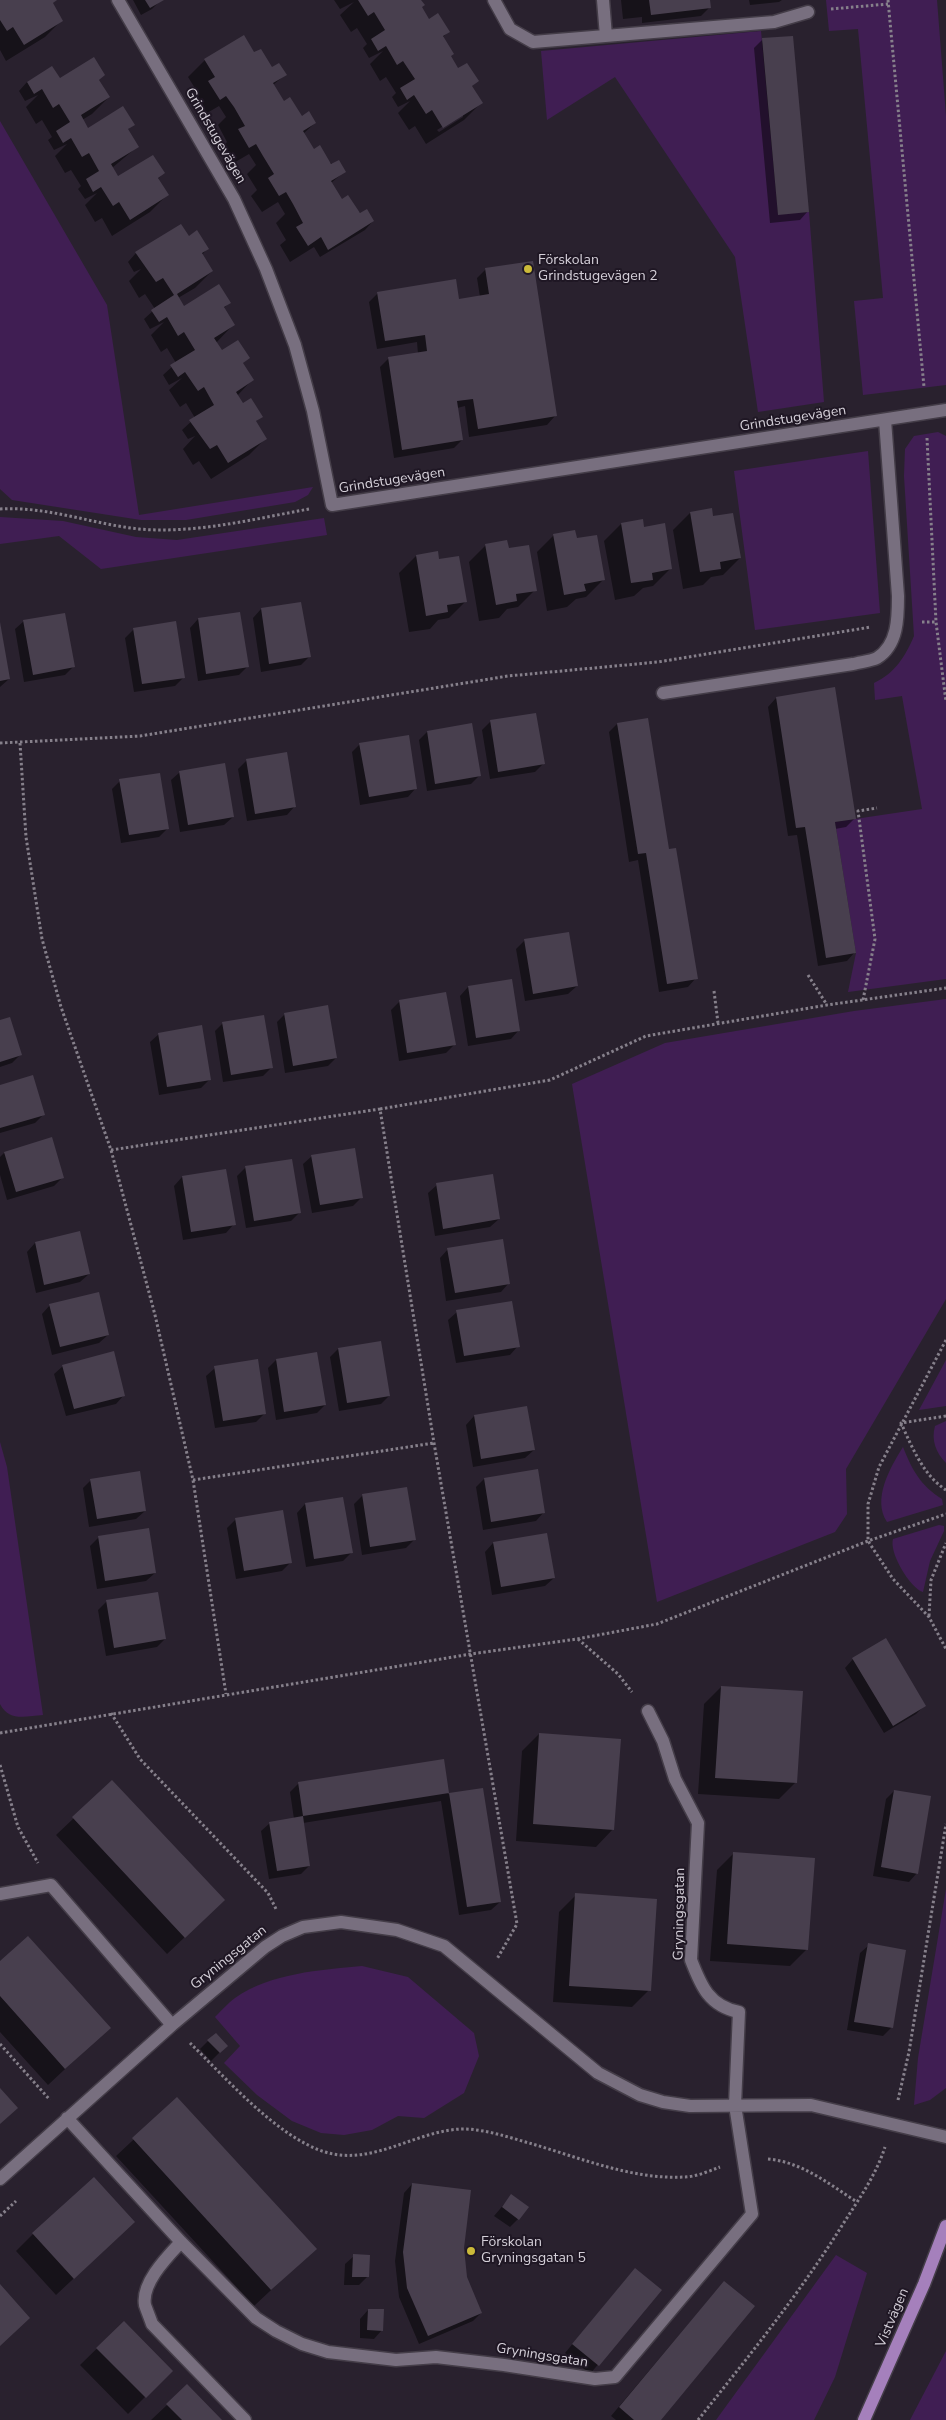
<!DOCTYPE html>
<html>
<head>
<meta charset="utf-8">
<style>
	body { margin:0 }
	canvas { display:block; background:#29212e }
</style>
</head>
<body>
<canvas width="946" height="2420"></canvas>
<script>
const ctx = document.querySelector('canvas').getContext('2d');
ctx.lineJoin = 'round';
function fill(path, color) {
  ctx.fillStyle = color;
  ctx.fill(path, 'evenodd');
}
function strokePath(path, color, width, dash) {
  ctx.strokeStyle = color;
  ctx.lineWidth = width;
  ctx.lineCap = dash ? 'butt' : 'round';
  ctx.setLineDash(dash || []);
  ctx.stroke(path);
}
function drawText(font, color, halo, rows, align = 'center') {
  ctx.font = font + ' "Nunito Sans",sans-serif';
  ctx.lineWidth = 4;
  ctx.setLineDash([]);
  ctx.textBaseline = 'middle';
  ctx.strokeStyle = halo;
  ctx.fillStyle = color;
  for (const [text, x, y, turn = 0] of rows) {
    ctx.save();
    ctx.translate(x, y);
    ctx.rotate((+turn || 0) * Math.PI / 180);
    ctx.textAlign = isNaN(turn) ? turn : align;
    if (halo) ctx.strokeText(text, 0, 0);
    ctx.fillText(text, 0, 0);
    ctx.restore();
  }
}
fill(new Path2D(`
	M826,0H937L946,116V385L863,395L854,301L883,298L858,29L829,31Z
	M761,31L778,214L809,212L824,402L758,412L735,257L615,77L547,120L541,51Z
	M0,121L107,305L139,515L313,487L308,495L295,502L186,520H141L12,500L0,489Z
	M938,432L946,436V979L848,992L856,953L835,822L922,809L902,696L875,700L874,683C895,673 905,657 914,636L904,476L905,449L914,436Z
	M868,451L880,613L755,630L734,471Z
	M0,517L63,521L136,537L177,540L324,518L327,535L101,569L59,536L0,544Z
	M946,999V1299L846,1469L847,1514L835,1532L657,1602L572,1084L665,1043L854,1011Z
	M946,1360V1406L919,1410Z
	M946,1421V1463C936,1453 931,1440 935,1426Z
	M0,1442L7,1467L43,1715C26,1716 9,1722 0,1704Z
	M903,1447C912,1470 921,1486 942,1499L943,1505L887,1522C872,1499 890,1468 903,1447Z
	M939,1525L944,1526V1531L930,1561L923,1592C910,1588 889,1553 893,1539Z
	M946,1889V2088L930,2100L914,2105L918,2058Z
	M362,1966L408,1977L474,2033L479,2056L464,2093L424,2118L398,2116L372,2130L344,2135L321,2133L292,2121L257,2095L224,2063L240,2046L215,2017C221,2011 228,2003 235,1998C271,1973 320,1970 362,1966Z
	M836,2255L867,2273L835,2377L814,2420H716Z
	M946,2351V2420H910Z`), '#401e53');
fill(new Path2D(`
	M0,0H56L52,4L62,20L45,37L6,61L0,50Z
	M133,0H160V1L152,9L141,15Z
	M334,0H420L421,8L427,19L448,32L442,38L450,56L458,70L477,81L471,87L481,103L464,120L426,144L415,126L409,130L398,113L410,101L398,107L392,97L396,93L386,77L380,81L370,64L383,51L369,58L363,48L367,44L357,28L351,32L340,15L354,2L340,9ZM463,114V117L439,132L437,130Z
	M621,0H708L709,8L701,16L642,23V17L623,19Z
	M749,0H782L779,2L750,5Z
	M762,40L808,211L800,220L770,223L754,48Z
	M254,54L270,67L285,75L273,85L284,103L300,116L315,123L303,134L313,151L344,172L331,183L342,201L373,221L365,230L320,257L314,247L290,262L280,245L286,240L276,223L285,214L278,202L262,212L251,196L257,190L247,174L256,165L249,154L232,164L222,147L227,142L218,125L226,117L219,106L202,116L192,99L198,93L188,77L205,60Z
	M104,75L98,81L109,97L92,114L82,120L83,131L133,124L127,130L137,147L112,168L117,176L163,173L158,179L167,195L150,212L112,236L102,218L95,222L85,205L97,193L85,199L78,189L81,186L71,170L65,173L55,156L67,144L54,150L48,140L52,137L42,120L36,124L26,107L38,95L25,101L19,91L27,82Z
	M187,235L207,249L202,255L212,271L195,288L178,298V310L229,303L223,309L233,325L216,343L221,352L248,358L242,364L252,380L237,396L242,405L261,417L255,422L266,438L249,455L211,479L199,461L193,465L183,449L195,436L188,439L182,430L195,418L186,403L180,407L169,390L182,378L169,385L163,375L176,363L167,348L161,352L151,335L164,322L150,329L144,319L155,309L145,294L139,298L129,281L141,269L134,272L128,262L136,253Z
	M486,269L555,416L547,425L469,437L465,406L457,408L462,440L454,448L394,458L380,367L388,359L418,354L417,342L377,349L369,302L378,293L458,300L480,297L477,278Z
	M690,513L712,517L740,558L723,575L711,577L703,585L683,589L673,530Z
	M621,524L643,528L670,569L653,586L643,588L634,596L615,600L604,541Z
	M554,535L576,539L603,580L586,597L576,599L567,607L547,611L537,552Z
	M486,545L508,550L535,590L518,607L507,609L499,618L479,621L469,562Z
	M416,556L438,561L466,601L449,618L438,620L430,629L409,632L399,573Z
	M261,609L309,657L301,665L261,672L253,618Z
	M239,613L247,667L239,675L198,681L190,628L198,619Z
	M24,621L73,667L65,675L24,682L15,629Z
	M0,624L9,679L0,687Z
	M134,629L184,677L175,686L134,692L125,638Z
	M776,698L855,818L846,827L835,829L855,952L847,961L818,966L797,835L788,836L768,707Z
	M535,714L543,764L535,772L490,779L482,730L490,722Z
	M617,724L668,851L696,978L688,987L659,992L638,860L629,862L609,732Z
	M471,725L479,776L471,784L427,791L419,740L427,732Z
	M360,744L416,788L408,797L360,805L352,752Z
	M247,760L295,806L287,815L247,821L238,769Z
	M180,772L233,817L224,825L180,832L171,780Z
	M120,781L168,828L159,837L121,843L112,789Z
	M525,940L577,986L568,994L525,1001L516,949Z
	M511,980L519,1030L511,1039L468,1046L460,996L468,987Z
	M400,1001L454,1045L446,1053L399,1061L391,1010Z
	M285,1014L336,1058L328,1066L285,1073L277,1022Z
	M0,1021L21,1054L12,1063L0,1067Z
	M223,1023L272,1067L263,1076L223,1082L215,1031Z
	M159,1034L210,1079L201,1088L159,1095L150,1042Z
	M0,1086L44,1114L35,1123L0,1133Z
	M4,1153L63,1177L54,1186L7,1200L0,1175V1157Z
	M312,1156L361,1198L353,1206L312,1213L303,1164Z
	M246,1167L300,1212L291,1221L246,1228L237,1176Z
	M225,1170L234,1224L226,1233L183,1240L174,1186L182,1177Z
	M437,1185L499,1219L490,1227L435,1236L428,1193Z
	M79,1233L89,1274L80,1282L36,1293L27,1252L35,1243Z
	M448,1249L509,1283L501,1292L446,1301L440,1258Z
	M50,1305L108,1335L99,1343L52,1355L42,1314Z
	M457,1312L518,1346L510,1355L456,1363L448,1320Z
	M380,1342L389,1396L381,1404L339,1411L330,1357L338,1349Z
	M276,1360L325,1405L317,1413L276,1420L268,1368Z
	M63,1366L124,1395L116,1404L66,1416L54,1374Z
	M215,1368L265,1413L256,1422L215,1428L206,1376Z
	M474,1416L534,1450L525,1458L473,1467L466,1425Z
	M484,1479L544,1512L536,1521L483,1530L476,1487Z
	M91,1480L145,1511L136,1519L89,1527L83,1488Z
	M363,1495L414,1540L406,1548L362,1555L354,1504Z
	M305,1504L352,1552L343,1561L306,1567L297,1513Z
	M236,1519L290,1563L282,1571L236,1579L227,1528Z
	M99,1537L155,1573L146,1581L97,1589L90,1546Z
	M493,1543L554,1578L545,1586L492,1595L485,1552Z
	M107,1601L165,1639L157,1647L106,1656L98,1610Z
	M853,1659L925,1705L916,1714L884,1733L845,1668Z
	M721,1687L796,1782L779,1799L698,1794L704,1704Z
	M539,1734L613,1829L596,1847L516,1841L522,1751Z
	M443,1761L448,1794L482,1789L500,1902L491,1910L459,1915L441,1801L303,1823L309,1866L301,1874L269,1879L261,1831L270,1823L294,1819L290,1792L298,1784Z
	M112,1782L206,1917L167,1954L56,1835Z
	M894,1791L917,1873L909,1882L873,1876L886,1799Z
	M734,1853L807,1949L790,1966L710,1961L717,1870Z
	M576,1895L649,1990L632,2007L553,2002L559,1912Z
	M869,1945L891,2028L883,2036L847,2030L860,1953Z
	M0,1962L109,2028L48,2085L0,2032Z
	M208,2041L226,2046L211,2061L200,2049Z
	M177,2099L315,2249L254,2306L116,2156Z
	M412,2184L462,2248L466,2277L481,2313L473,2321L419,2344L399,2297L395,2261L404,2193Z
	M511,2196L518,2219L510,2227L494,2216Z
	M33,2234L116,2239L56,2295L16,2251Z
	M354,2256L368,2276L359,2285H344L345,2264Z
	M627,2278L660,2291L590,2374L565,2353Z
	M716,2291L660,2420H616L611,2416Z
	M368,2310L382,2330L374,2339L360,2338V2319Z
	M124,2322L171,2371L128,2414L80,2365Z
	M167,2405L220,2420H151Z`), '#0007');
fill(new Path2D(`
	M0,0H57L53,3L63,21L24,45L13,27L7,31L0,20Z
	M145,0H164L150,8Z
	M358,0H421L425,5L422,7L429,19L438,13L450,32L443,36L454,54L451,56L458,68L467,63L479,81L472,86L483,103L443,128L432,110L426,114L414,95L407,100L400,88L415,79L403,61L397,65L386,46L378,51L371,39L385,30L374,12L368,16Z
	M649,0H710L711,8L651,15Z
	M244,35L254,52L261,49L272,67L279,63L287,75L273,83L284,101L290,97L302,116L309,111L316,123L303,131L314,149L320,145L331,164L339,160L346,172L331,181L342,199L348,195L360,213L367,209L374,221L328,250L321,237L308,246L296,227L303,223L293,204L286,192L279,196L268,178L274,174L263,156L256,144L249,148L238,129L245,126L234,107L226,96L220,100L208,81L215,77L204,59Z
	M793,36L809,212L778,215L762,38Z
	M94,57L105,75L99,80L110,97L81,115L88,128L123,106L135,125L128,129L139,147L111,164L118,176L153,155L165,173L158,178L169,195L130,220L119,202L113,206L101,187L93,192L86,179L99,171L89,153L82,157L71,138L63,143L56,131L70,122L59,104L53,108L42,89L34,94L27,82L52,66L60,78Z
	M181,224L189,236L197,230L209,249L202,253L213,271L177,294L184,306L219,284L231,303L224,307L235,325L214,338L222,350L238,340L250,358L243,363L254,380L236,392L243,403L251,398L263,417L256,421L267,439L228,463L217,445L210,449L189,420L214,405L204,387L198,391L185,372L178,377L170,365L195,350L184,332L178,336L167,317L159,322L151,310L174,295L163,278L156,282L135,252Z
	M533,261L557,416L478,429L473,399L457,401L463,440L402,450L388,357L427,351L425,335L385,341L377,292L456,279L459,299L489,294L485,268Z
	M712,508L713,516L733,513L741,558L720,562L721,569L700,572L690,512Z
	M643,519L644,527L665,523L672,569L652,573L653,580L631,583L621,523Z
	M575,530L577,538L597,535L605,580L584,584L586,591L564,595L553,534Z
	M507,540L509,548L529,545L537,591L516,594L517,601L496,605L485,544Z
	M438,551L439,559L459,556L467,602L447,605L448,612L426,616L416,555Z
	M301,602L311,657L269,664L261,608Z
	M240,612L249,667L206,674L198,618Z
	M65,613L75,667L33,675L23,620Z
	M176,621L185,678L142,684L133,628Z
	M0,622L10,679L0,681Z
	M835,687L856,819L835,822L856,953L826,958L805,827L796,828L776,697Z
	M536,713L545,764L498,772L490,720Z
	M648,718L669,849L676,848L698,979L667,984L646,853L638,854L617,723Z
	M472,723L481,776L435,784L427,731Z
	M409,735L417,789L369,797L359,743Z
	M287,752L296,807L255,814L246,759Z
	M225,763L234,817L188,825L179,771Z
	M160,773L169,829L129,835L119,779Z
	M569,932L578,986L533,994L524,939Z
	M512,979L520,1031L476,1038L468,986Z
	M446,992L456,1045L407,1053L399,1000Z
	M328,1005L337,1058L293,1066L284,1013Z
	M264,1015L273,1068L231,1075L222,1022Z
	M10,1017L22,1055L0,1062V1020Z
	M202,1025L211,1080L167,1087L158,1033Z
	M33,1075L45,1115L0,1128V1085Z
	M52,1137L64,1178L16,1192L4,1152Z
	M355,1148L363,1198L320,1205L311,1155Z
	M292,1159L301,1213L254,1221L245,1166Z
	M226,1169L236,1225L191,1232L182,1176Z
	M493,1174L500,1219L443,1229L436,1183Z
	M80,1231L90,1274L44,1285L35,1242Z
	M503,1239L510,1284L455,1293L447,1248Z
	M99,1292L109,1335L60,1347L49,1304Z
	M512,1301L520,1347L464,1356L456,1310Z
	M381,1341L390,1396L347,1403L338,1348Z
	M114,1351L125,1396L74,1409L62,1365Z
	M317,1352L326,1405L284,1412L276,1359Z
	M258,1359L266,1414L223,1421L214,1366Z
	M527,1406L535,1450L481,1459L474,1415Z
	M538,1469L545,1513L491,1522L484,1478Z
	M140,1471L146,1511L97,1519L90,1479Z
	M407,1487L416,1540L370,1547L362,1494Z
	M343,1497L353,1553L314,1559L305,1503Z
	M283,1510L292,1563L244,1571L235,1518Z
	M149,1528L156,1573L105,1581L98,1536Z
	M547,1533L555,1578L501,1587L493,1542Z
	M158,1592L166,1639L114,1648L106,1600Z
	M886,1638L926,1706L893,1726L852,1658Z
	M721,1686L803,1691L797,1783L715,1778Z
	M539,1733L621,1739L614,1830L533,1824Z
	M444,1759L449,1793L303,1816L310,1866L277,1871L269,1822L303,1816L298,1782Z
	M112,1780L225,1900L185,1938L72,1817Z
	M483,1788L501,1902L467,1907L449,1793Z
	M894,1790L931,1796L918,1874L881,1867Z
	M733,1852L815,1858L808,1950L727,1944Z
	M575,1893L657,1899L651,1991L569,1986Z
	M28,1936L111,2028L65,2069L0,1996V1961Z
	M868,1943L906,1950L893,2028L854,2022Z
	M216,2033L228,2046L220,2053L207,2040Z
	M0,2088L18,2108L0,2124Z
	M177,2097L317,2249L271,2290L132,2138Z
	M94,2177L135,2222L74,2279L32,2233Z
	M412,2183L471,2190L464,2248L467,2277L482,2313L428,2336L407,2288L403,2252Z
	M511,2194L529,2207L519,2220L502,2207Z
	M353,2254L370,2255L369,2277H352Z
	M635,2268L662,2290L599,2366L572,2344Z
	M724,2281L755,2306L661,2420H634L619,2407Z
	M0,2284L30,2318L0,2346Z
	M368,2309H384L383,2331L367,2330Z
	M124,2321L173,2371L146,2398L96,2348Z
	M187,2384L222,2420H182L166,2404Z`), '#483f4e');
const minor = new Path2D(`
	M118,0L234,199L266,269L295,345L313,411L332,505L946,410
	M494,0L510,29L533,42L774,22L808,12
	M603,0L606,36
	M663,693L853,664C860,662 871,661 877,658C898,645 898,618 898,596L885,420
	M0,1894L51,1885L172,2025
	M67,2118L181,2242L256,2318L276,2331L302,2344L328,2352L396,2360L436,2357L504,2365L595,2379L615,2377L752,2214L735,2105L739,2012C709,2006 701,1986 691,1960L698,1823L675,1779L663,1741L648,1711
	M0,2179L172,2025L265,1947L282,1936L303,1927L341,1922L397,1930L444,1946L598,2073L640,2095L663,2102L690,2106L811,2105L946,2137
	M181,2242C168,2256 141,2283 145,2305C147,2311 150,2318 152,2324L245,2420`);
const major = new Path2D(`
	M864,2420L924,2284L946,2226`);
strokePath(minor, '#443d48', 15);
strokePath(major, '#443d48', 15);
strokePath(new Path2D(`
	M888,0L924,387
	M831,9L888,4
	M927,438L936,622L946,702
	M0,509C47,506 92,524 139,529C195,534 254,519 309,509
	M922,622H936
	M0,743L140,736L508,676L658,662L871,627
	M20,743L26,837L42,939L61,1007L111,1150L155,1315L193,1480L226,1694
	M808,975L827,1005
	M714,991L718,1023
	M863,1000L875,939L858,811L877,808
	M380,1109L550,1080L646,1036L827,1005L946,988
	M111,1150L380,1109L434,1443L517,1924L497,1959
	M946,1340L879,1467L868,1504V1541L893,1579L929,1617L946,1649
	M946,1416L901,1423C912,1447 923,1475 946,1490
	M193,1480L434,1443
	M929,1616L931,1580L946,1543
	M578,1639L618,1674L632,1692
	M111,1713L140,1759L268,1893L277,1911
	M0,1733L471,1654L577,1639L657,1624L868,1541L946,1514
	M0,1765L18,1827L38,1863
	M190,2043C226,2078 277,2137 325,2152C374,2167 419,2128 466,2129C487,2130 508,2137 529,2143C578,2157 632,2180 684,2177C696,2177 709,2171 720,2167
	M0,2044L50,2100
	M898,2100L909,2052L946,1824
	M768,2159C802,2162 829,2184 857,2202
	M0,2216L16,2201
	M698,2420C749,2356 800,2293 843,2224C859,2199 876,2175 885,2147`), '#86808b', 3, [2.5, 2.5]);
strokePath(minor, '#786f7f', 12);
strokePath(major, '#a580bc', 12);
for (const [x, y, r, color] of [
	[528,269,5,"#cbba39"],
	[471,2251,5,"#cbba39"]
]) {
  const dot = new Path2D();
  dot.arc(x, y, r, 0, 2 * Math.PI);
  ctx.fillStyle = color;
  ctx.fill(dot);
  strokePath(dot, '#1f1724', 2);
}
drawText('14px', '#d4cfd8', '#1f1724', [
	["Grindstugevägen",215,136,60],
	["Grindstugevägen",793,419,-9],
	["Grindstugevägen",392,481,-9],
	["Gryningsgatan",680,1914,-89],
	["Gryningsgatan",229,1958,-39],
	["Vistvägen",893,2318,-67],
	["Gryningsgatan",542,2356,9]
]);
drawText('14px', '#d4cfd8', '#1f1724', [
	["Förskolan",538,261],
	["Grindstugevägen 2",538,277],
	["Förskolan",481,2243],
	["Gryningsgatan 5",481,2259]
], 'left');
</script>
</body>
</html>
